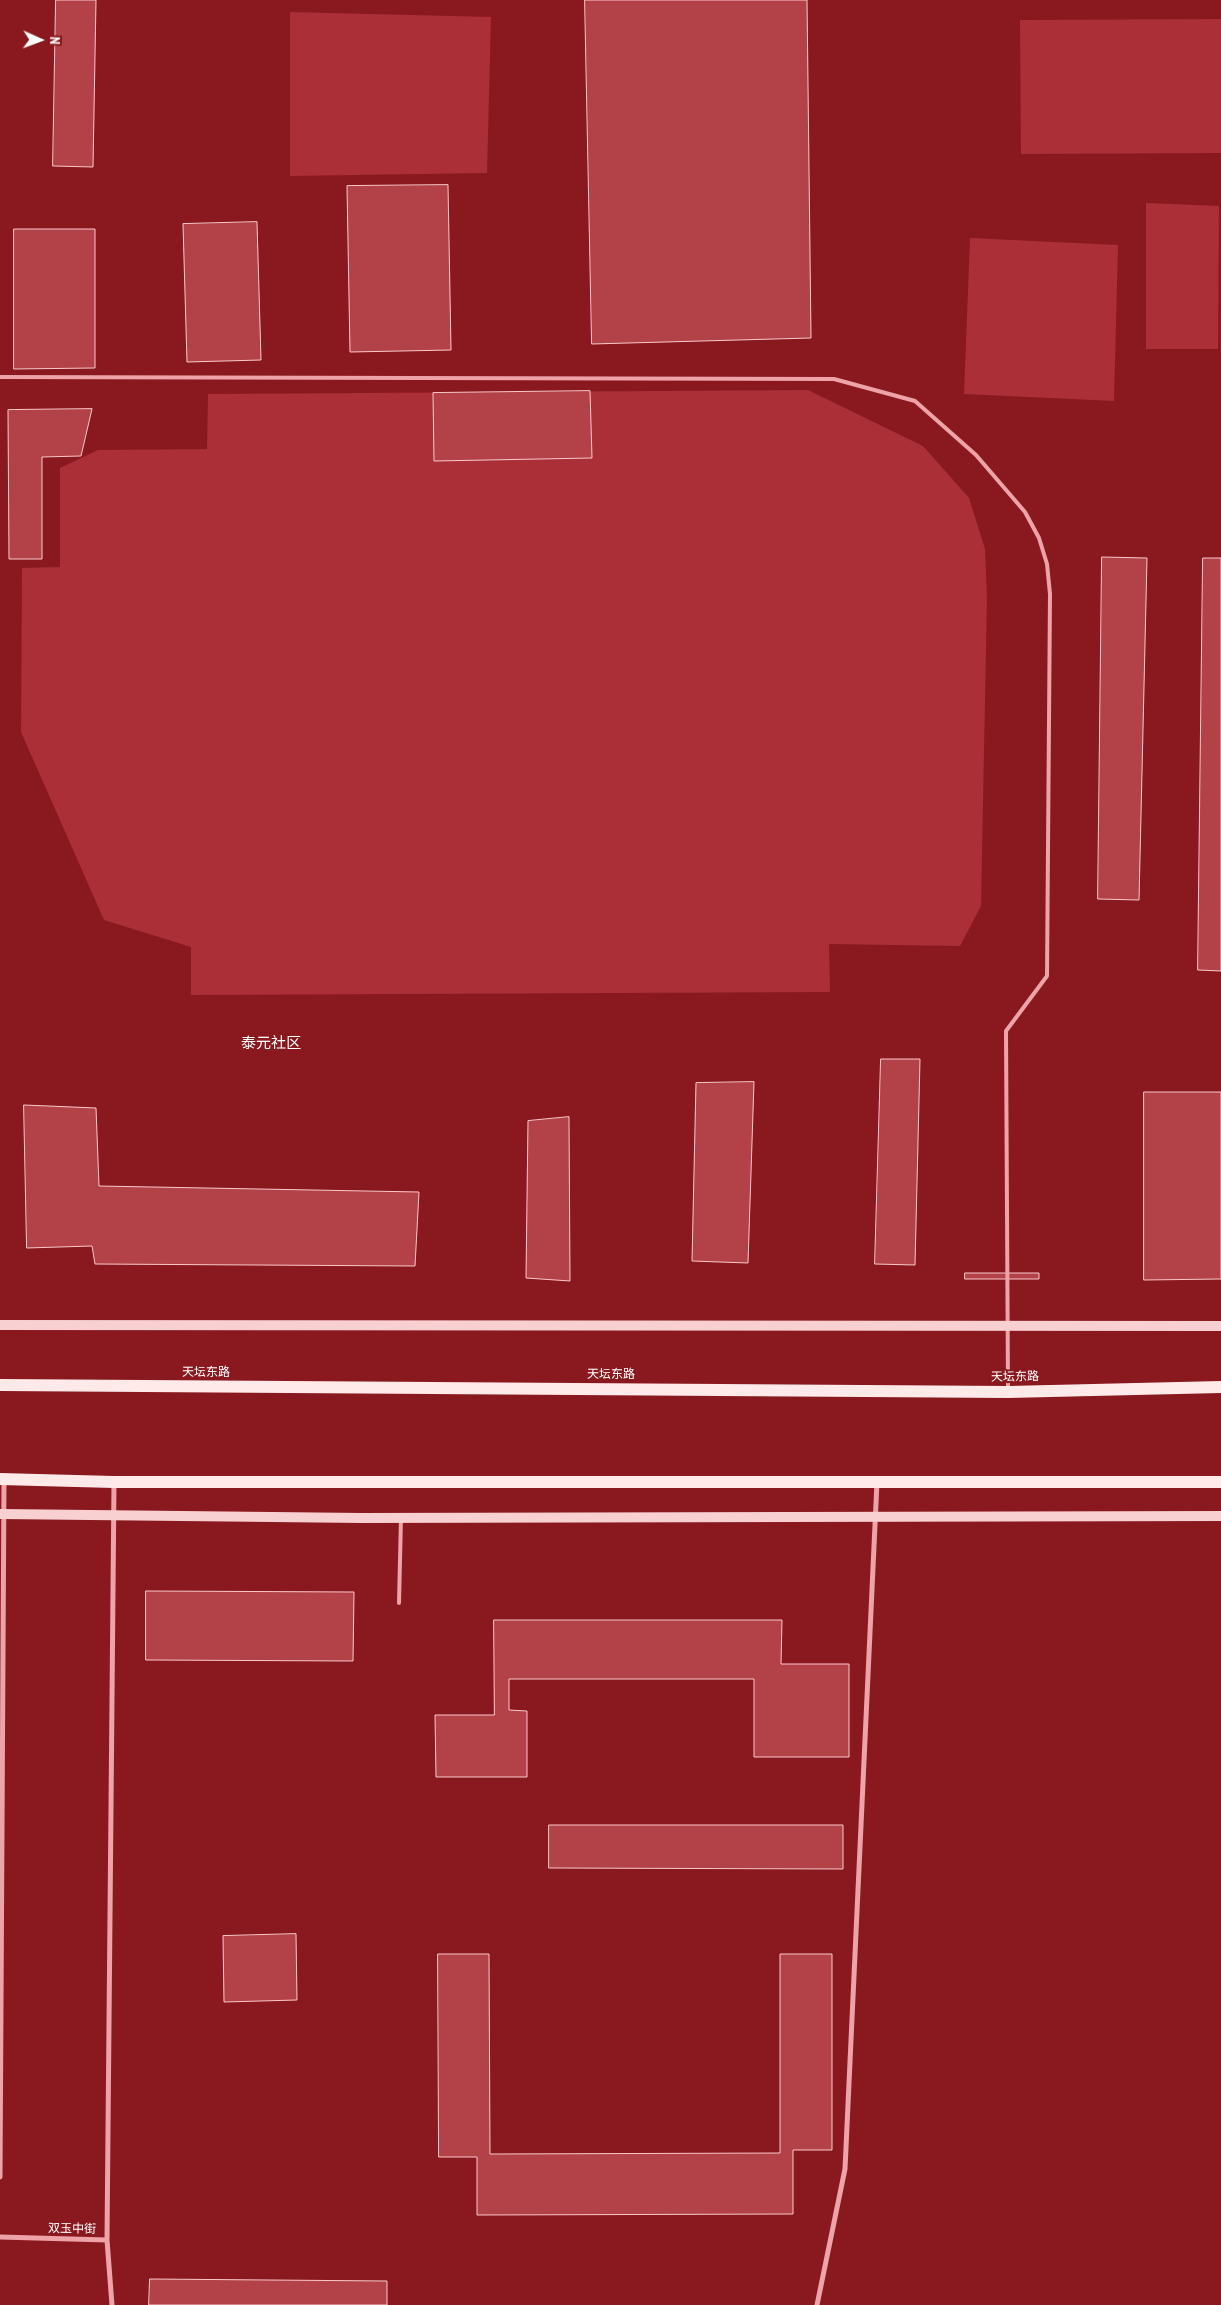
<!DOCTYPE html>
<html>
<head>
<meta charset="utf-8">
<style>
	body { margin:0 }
	#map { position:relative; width:1221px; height:2305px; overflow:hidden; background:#8a191f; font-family:"PT Sans Narrow",sans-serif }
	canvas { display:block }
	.north { position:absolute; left:15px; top:15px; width:50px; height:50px; -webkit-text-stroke:4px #8a191f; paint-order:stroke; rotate:92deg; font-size:14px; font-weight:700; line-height:20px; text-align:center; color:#fff }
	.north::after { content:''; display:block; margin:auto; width:18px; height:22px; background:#fff; clip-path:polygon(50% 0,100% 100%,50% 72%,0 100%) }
</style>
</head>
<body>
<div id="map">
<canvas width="1221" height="2305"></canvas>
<div class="north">N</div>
</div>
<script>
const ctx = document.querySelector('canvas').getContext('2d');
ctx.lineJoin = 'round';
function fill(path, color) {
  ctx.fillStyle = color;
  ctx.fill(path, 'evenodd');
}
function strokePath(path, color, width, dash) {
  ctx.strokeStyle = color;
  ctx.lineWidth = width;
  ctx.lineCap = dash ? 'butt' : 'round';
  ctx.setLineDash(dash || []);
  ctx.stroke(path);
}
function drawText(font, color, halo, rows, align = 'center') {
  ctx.font = font + ' "PT Sans Narrow","Noto Sans SC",sans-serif';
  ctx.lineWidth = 4;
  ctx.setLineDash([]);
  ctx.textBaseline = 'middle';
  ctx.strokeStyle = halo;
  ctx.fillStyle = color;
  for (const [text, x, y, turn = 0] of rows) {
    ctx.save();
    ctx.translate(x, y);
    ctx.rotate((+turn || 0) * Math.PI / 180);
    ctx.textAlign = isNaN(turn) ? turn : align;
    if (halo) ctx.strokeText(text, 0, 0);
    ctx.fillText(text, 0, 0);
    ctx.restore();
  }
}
fill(new Path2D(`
	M290,12L491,17L487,173L290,176Z
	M1221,19V153L1021,154L1020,20Z
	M1146,203L1219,206L1218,349H1146Z
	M970,238L1118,245L1114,401L964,394Z
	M808,390L923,446L969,498L985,549L987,597L981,906L960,946L829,944L830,992L191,995V947L104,920L21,732L22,568L60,567V468L98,450L207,449L208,394Z`), '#aa2f37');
const building = new Path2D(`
	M56,0H96L93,167L53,166Z
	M585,0H807L811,338L592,344Z
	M448,185L451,350L350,352L347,186Z
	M257,222L261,360L187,362L183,224Z
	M14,229H95V368L14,369Z
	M590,391L592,458L434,461L433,393Z
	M92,409L81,456L42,457V559H9L8,410Z
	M1102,557L1147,558L1139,900L1098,899Z
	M1203,558H1221V971L1198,970Z
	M881,1059H920L915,1265L875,1264Z
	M754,1082L748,1263L692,1261L696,1083Z
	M1144,1092H1221V1279L1144,1280Z
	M24,1105L96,1108L99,1186L419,1192L415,1266L95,1264L92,1246L27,1248Z
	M569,1117L570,1281L526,1278L528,1121Z
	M965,1273H1039V1279H965Z
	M146,1591L354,1592L353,1661L146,1660Z
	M494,1620H782L781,1664H849V1757H754V1679H509V1710L527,1711V1777H436L435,1715H494Z
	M549,1825H843V1869L549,1868Z
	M296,1934L297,2000L224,2002L223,1936Z
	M438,1954H489L490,2154L780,2153V1954H832V2150H793V2214L477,2215V2157H439Z
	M150,2279L387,2281V2305H149Z`);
fill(building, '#b24248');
strokePath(building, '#fac9cc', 1);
strokePath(new Path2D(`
	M0,377L834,379L915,401L976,455L1025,512L1039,538L1047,564L1050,594L1047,976L1006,1031L1008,1389
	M399,1603L401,1518`), '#eda3a8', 4);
strokePath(new Path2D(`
	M0,2177L4,1479
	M0,2237L107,2240L112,2305
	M107,2240L114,1483
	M817,2305L845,2169L877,1482`), '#eda3a8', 5);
strokePath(new Path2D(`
	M0,1325L1221,1326
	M0,1514L362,1518L1221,1516`), '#f9d0d1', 10);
strokePath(new Path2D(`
	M0,1385L1008,1392L1221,1387
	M0,1479L114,1482H1221`), '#ffe9e9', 12);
drawText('12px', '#fff', '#8a191f', [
	["天坛东路",206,1373],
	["天坛东路",611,1375],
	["天坛东路",1015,1377,-1],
	["双玉中街",72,2229,1]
]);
drawText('15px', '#fff', '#8a191f', [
	["泰元社区",271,1044]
]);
</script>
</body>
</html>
